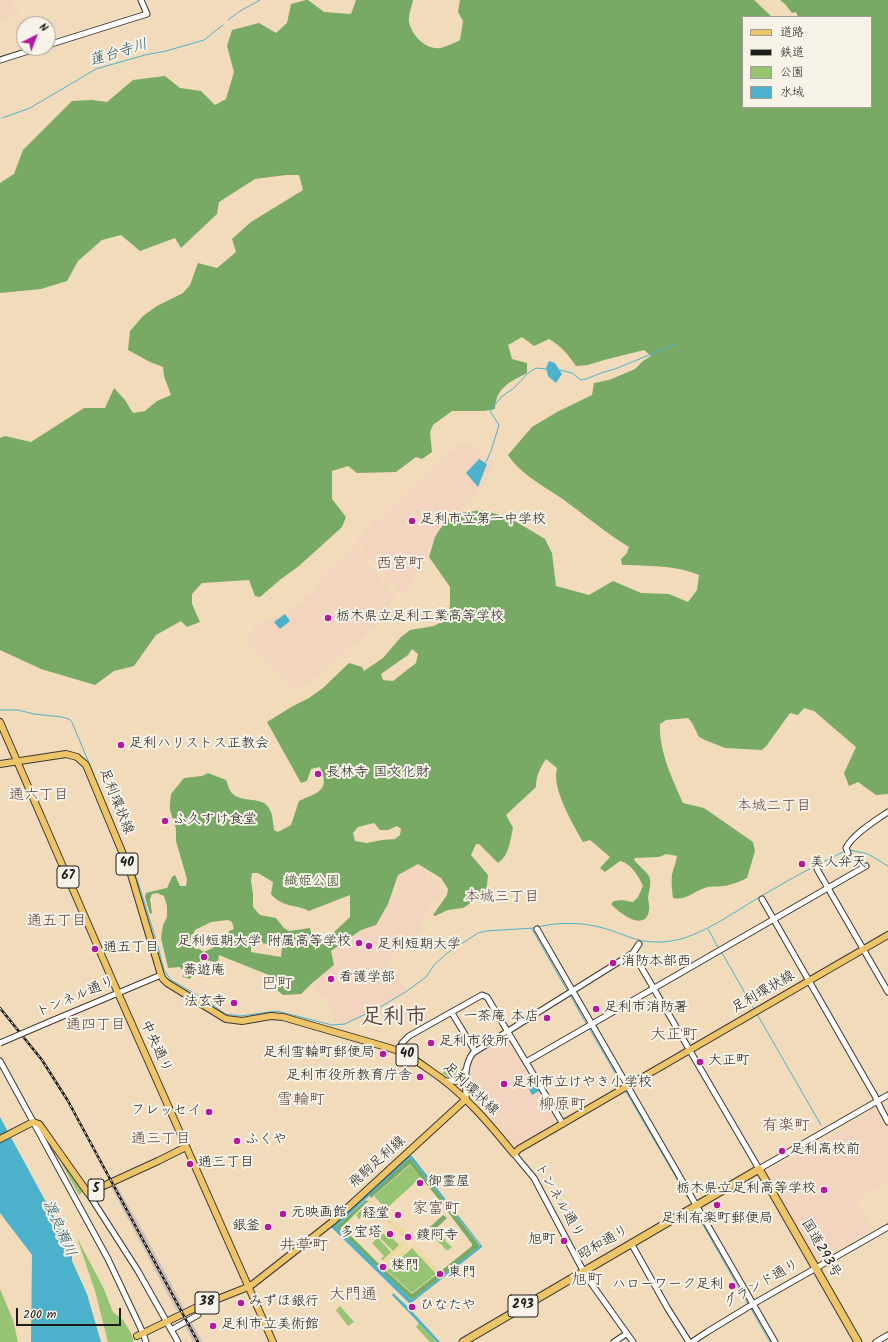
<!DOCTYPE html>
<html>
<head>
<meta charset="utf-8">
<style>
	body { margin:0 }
	#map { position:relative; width:888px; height:1342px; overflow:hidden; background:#f1dbbb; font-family:Kalam,"Klee One",sans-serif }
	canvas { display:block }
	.legend { position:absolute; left:742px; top:16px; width:130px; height:92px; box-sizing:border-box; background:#f7f3e8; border:1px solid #9f9d96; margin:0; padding:5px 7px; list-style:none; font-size:12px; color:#1c1c1c }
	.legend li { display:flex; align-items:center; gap:8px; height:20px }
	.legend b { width:20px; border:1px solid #9f9d96 }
	.north { position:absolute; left:16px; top:16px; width:40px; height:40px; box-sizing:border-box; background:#f7f3e8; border:1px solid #9f9d96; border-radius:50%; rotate:42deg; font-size:11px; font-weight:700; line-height:16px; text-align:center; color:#1c1c1c }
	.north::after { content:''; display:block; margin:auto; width:14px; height:18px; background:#b5179e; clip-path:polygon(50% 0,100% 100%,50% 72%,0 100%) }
	.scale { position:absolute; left:16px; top:1308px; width:105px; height:18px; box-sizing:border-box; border:2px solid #1c1c1c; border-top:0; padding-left:5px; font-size:12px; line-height:14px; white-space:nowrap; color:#1c1c1c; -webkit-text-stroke:3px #f7f3e8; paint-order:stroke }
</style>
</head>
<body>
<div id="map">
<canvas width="888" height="1342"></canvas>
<ul class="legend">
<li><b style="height:5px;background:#eec469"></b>道路</li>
<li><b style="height:5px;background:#1c1c1c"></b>鉄道</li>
<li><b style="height:11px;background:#96c473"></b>公園</li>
<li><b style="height:11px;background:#4cb2cb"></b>水域</li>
</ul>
<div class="north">N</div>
<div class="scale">200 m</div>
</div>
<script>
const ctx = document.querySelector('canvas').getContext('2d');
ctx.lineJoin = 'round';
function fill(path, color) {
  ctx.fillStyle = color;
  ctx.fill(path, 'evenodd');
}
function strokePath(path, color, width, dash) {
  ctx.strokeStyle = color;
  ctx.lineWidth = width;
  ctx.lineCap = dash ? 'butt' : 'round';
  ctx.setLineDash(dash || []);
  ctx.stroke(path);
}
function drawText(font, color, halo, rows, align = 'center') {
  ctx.font = font + ' Kalam,"Klee One",sans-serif';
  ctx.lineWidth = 4;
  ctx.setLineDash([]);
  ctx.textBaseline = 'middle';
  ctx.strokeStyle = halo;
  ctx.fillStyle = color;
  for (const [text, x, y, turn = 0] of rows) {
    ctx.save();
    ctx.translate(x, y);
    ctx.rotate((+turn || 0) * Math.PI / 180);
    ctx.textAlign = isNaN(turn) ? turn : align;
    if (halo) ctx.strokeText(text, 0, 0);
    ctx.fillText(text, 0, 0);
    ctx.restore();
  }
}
fill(new Path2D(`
	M0,0H12L20,14L0,21Z
	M463,442L493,460L491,471L486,483L463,508L453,514L440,529L404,596L356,541L438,463Z
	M354,547L395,596L378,624L298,692L245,640L258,623L288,613L316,591L325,573Z
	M420,863L430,884L434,880L445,892L427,905L430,912L420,919L424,929L402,950L387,960L406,990L393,1000L345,1025H338L326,998L319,993L315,983V976L334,943L385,912V906L389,900L395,898L399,892V885L394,875Z
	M507,1035L559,1122L558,1124L519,1147H516L485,1112L475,1102L471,1096V1072L473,1062L485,1049Z
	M875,1110L888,1130V1181L856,1201L872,1228L870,1232L819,1261H815L766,1176L767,1173Z`), '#f3d4bf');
fill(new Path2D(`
	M115,1183L143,1231L184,1308L178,1311L176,1310L110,1185Z
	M187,1314L202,1341L201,1342H193L181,1318Z`), '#cfc0bb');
fill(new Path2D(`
	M452,1065L459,1073C459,1078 458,1079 452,1080L442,1073Z
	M63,1163L84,1191L79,1195L62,1164Z
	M410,1165L421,1177L386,1209L374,1196Z
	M367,1204L379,1216L377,1220L364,1216L359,1219L356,1215Z
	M383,1233L389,1239L391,1237L399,1245L393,1251L379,1237Z
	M440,1234L446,1240L445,1241L452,1247L448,1250H446L441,1244H440L435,1238Z
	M77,1238L103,1287L113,1312L123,1320L131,1333L134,1342H108L95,1291Z
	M378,1238L391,1252L383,1260L381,1259L384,1256L372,1243Z
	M412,1248L436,1274L412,1293L387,1271Z
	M0,1289L13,1320L18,1342H0Z
	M340,1306L354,1322L348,1326L336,1310Z
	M419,1323L437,1342H430L416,1327Z`), '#96c473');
fill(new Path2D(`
	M306,0H308L324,12L351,14L356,0H413C412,6 408,15 409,22C412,35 425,50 440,48C446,47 454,43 460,40L463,21L458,12L460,0H754L772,17H743V107H871V17H798L796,12L792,13L785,4L780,0H888V794L876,795L858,782L849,786L844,773L856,747L814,711L804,708L798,715L790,713L767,745L762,750L725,748L705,740L699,737L692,723L688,718L666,720L660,724C659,752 672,778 683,803L704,808L753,842L755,851L747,878C742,880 737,883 732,884C725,887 716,886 708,887C694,890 688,901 673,898C672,890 671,883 672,875C673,869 676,863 677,856L666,854L659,857L635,858L634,860C638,865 645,870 649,876C652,882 649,891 648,897C648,901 650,906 649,910C646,933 619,913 611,904L614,901L622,900L633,902L638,897L643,886C639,877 631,863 620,861L605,872L600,868L610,857L590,840L583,842C573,824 551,788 557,768L546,759C540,768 536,776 536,787L506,815L513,828C510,841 509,856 498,863L479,844H476L471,855L488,875L487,885L484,894L463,908L448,910L435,916L433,915L447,895L448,889L441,878L418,864L398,875L388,904L376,925L361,930L331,951L334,965L311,984L301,994L283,995L278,991L276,978L219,955L218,962H215L201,959L190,979L183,977L184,973L180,967L168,968L161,938L163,925L167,917V906L164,896L157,893L152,894L150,899L152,913L150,914L145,897L146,893L158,890L167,888L172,877L175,875L180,886H186L187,879L176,841V829L170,810V804L171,794L184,778L202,776L208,773L226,780C228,784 229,791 233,794C242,803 262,796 269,808C273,814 273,823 274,830L278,832L291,825L299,801C317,792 331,792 320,767L311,769L307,781L301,783L267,722L293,706L309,698L323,688L349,663L362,667L364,671L383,658L401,637L410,630L434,626L441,622L449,611L450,604V587L429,557L435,537L440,529L453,514L482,510L510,518L545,539L552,553L556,586L589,595L613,581L641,593L669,594L688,602L697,590L699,575C676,565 647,566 622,565L621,559L627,553L629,547C609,535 591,520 572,506C551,489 523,478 508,455L532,427L557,412L592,395L594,383L609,380L635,369L643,361L651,356L644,350L604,360L588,365L576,366C568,354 561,346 549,339L534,346L522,337L508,345L512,359L527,363V373C510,382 496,387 495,409L484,411H452L433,425L430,432L432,452L422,459L416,457L396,472L357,473L348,466L332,471V499L346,517L342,527L299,566L281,579L260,597L255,596L249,580L202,583L192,594V604L200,622L187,627L181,621L156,635L134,666L114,671L95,685L41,669L0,650V438L5,436L31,442L84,408H105L114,388L125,400L133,413L145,411L157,401L171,395L164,376L163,367L150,362L128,350L130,331L143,316L157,306L183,293L190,285L198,263L217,268L236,252L232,239L251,222L303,190L299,175H286L255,179L219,202L217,214L181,248L175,238L140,251L121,235L102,240L78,261L67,281L41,289L0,293V183L14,174L23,150L72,101L92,100L107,102L133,80L165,76L180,88L201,91L215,105L226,99L234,72L227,46L232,30L259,23L276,33L287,23L291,4ZM412,649L418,654L416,663L393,681L383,680L381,674L408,655ZM374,823L380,830H388L397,826L401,829L400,835L395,839L382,840L367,843L355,841L353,833L358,827ZM252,873H258L273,882L271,894C283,908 295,904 309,911L350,895V917L315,950L310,928L289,931L284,928L276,918L260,915L253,907V894L251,881ZM228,920L232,922L234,929L229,931L227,940L217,946L204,952L199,949H195L190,941L195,930L211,922ZM257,942L282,947L281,957L251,952V944Z
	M410,1158L448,1205L445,1207L410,1164L371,1198L369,1195Z
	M366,1200L369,1202H367L342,1227L379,1264L376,1266L336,1227Z
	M451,1209L480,1246L444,1275L441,1271L472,1246V1244L448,1212Z
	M443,1215L447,1218L431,1233L430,1227Z
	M386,1271L412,1294L436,1275L440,1278L412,1300L383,1273Z`), '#78aa65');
fill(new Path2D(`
	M371,1199L396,1226L398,1224L400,1226V1227L409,1237L405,1240L368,1202Z
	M404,1241L406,1244L385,1264L382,1262Z
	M414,1244L440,1271L437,1274L412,1247Z
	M408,1245L410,1248L388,1269L386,1266Z`), '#eeda9e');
fill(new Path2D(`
	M549,361L555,363L562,374L556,383L548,376L546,368Z
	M479,459L487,464L478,487L466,473Z
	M285,614L290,621L280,629L274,622Z
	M532,1079L539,1091L532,1095L526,1083Z
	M0,1117L67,1241V1245L72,1253V1261L87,1294L101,1342H31L32,1255L0,1213Z
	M409,1156H412L482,1246V1247L410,1304L332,1228L331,1226ZM410,1158L480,1245V1246L412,1300L336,1227Z
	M393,1293L408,1307L440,1342H437L392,1295Z`), '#4cb2cb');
strokePath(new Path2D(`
	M228,20L240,11L260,0
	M2,118L30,108L96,69L145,55L166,51L204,40L223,25
	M560,370L572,373L581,380L586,379L601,373L615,369L676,344
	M486,462L491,451L499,425L490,411L501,397L514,388L527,374L536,368L547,369
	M0,710H18L34,714L62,717L69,719L72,722L138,882L157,943L164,970L171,980L206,1000L225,1014L240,1016L277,1011L332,1025L345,1024L382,1006L407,991L426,977L434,965L446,954L478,933L486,931L534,928
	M850,850L868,854L888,866
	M537,927C558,922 582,922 603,928C622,933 635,942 656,942C686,943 712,926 737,911C754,900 772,890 789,880C807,870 825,861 843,852
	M532,929L568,992
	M708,929L719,949
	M721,951L754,1009
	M570,995L587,1025
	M757,1014L821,1125
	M589,1028L622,1085
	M625,1090L688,1198
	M698,1216L748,1304
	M750,1307L770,1342`), '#4cb2cb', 1);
const minor = new Path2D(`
	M48,45L147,14L141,0
	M0,60L38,48
	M848,853L846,848C852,835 876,820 888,812
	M817,869L888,992
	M762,899L875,1096L880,1107L888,1122
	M537,929L775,1342
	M633,953L759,1169L888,1095
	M452,1013L475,1051
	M49,1022L161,975
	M398,1051L402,1043L409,1036L482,995L487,997L563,1124
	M0,1061L108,1259L143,1333L146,1342
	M526,1062L866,866
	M446,1081H458L465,1071
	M466,1099C466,1083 463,1066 473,1053L633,953L639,944
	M514,1154L534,1178L586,1276L633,1342
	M88,1193L138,1271L178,1342
	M631,1243L668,1309L689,1342
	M171,1330L198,1315
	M614,1342L626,1334
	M692,1342L707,1332L753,1304L888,1227
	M876,1342L888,1335`);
const major = new Path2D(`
	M0,722L118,993L273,1342
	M0,764L66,754L77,757L86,765L130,871L161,975L163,979L167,983L226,1019L242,1021L271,1016L283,1017L393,1049C406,1053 417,1061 428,1069C463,1092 488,1122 514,1154L519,1149L888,935
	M0,1139L33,1122L39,1124L42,1128L88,1193L158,1161L186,1147
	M137,1336L195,1308L248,1287L253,1284L332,1222L466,1099`);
const highway = new Path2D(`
	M463,1342L759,1169L858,1342`);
strokePath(minor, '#3c3934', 7);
strokePath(major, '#3c3934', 8);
strokePath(highway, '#3c3934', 9);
strokePath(minor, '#fff', 5);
strokePath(major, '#eec469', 6);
strokePath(highway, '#eec469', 7);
const rail = new Path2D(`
	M0,1008L42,1060L68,1101L198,1342`);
strokePath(rail, '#1c1c1c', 2.5);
strokePath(rail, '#f7f3e8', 1, [3]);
const minorBridge = new Path2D(`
	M0,1043L49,1022`);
strokePath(minorBridge, '#3c3934', 7, []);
strokePath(minorBridge, '#fff', 5);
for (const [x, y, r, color] of [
	[412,521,4,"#b5179e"],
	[328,618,4,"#b5179e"],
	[121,745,4,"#b5179e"],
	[318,774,4,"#b5179e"],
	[165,821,4,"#b5179e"],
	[802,864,4,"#b5179e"],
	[359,943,4,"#b5179e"],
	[369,946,4,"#b5179e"],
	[95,949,4,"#b5179e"],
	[204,957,4,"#b5179e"],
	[613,963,4,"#b5179e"],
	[331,979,4,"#b5179e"],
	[234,1003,4,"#b5179e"],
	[596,1009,4,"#b5179e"],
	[547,1018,4,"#b5179e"],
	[431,1043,4,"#b5179e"],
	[383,1054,4,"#b5179e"],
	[700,1062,4,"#b5179e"],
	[420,1077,4,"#b5179e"],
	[504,1084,4,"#b5179e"],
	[209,1112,4,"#b5179e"],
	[237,1141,4,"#b5179e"],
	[782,1151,4,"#b5179e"],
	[190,1164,4,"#b5179e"],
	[420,1183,4,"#b5179e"],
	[824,1190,4,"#b5179e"],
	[717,1205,4,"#b5179e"],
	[283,1214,4,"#b5179e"],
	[398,1215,4,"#b5179e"],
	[268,1227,4,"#b5179e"],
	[390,1234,4,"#b5179e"],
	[408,1237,4,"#b5179e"],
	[564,1241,4,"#b5179e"],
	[383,1267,4,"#b5179e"],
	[440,1274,4,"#b5179e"],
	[732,1286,4,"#b5179e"],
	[241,1303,4,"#b5179e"],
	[412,1307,4,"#b5179e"],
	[213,1326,4,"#b5179e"]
]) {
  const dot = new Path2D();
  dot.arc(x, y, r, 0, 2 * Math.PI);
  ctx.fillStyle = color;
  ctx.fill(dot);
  strokePath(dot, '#f7f3e8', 1.5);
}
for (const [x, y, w] of [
	[127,864,22],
	[68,877,22],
	[407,1055,22],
	[96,1190,16],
	[207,1303,24],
	[523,1306,30]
]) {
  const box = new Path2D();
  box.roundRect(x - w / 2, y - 11, w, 22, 3);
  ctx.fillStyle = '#f7f3e8';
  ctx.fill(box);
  strokePath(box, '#1c1c1c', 1);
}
drawText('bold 13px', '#1c1c1c', null, [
	["40",127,864],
	["67",68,877],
	["40",407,1055],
	["5",96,1190],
	["38",207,1303],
	["293",523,1306]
]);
drawText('14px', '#1c1c1c', '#f7f3e8', [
	["足利市立第一中学校",420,521],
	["栃木県立足利工業高等学校",336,618],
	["足利ハリストス正教会",129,745],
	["長林寺 国文化財",326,774],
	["ふ久すけ食堂",173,821],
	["美人弁天",810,864],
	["足利短期大学 附属高等学校",351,943,"right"],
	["足利短期大学",377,946],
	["通五丁目",103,949],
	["消防本部西",621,963],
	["蕎遊庵",204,972,"center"],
	["看護学部",339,979],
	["法玄寺",226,1003,"right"],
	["足利市消防署",604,1009],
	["一茶庵 本店",539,1018,"right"],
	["足利市役所",439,1043],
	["足利雪輪町郵便局",375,1054,"right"],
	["大正町",708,1062],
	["足利市役所教育庁舎",412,1077,"right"],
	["足利市立けやき小学校",512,1084],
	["フレッセイ",201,1112,"right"],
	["ふくや",245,1141],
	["足利高校前",790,1151],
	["通三丁目",198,1164],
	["御霊屋",428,1183],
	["栃木県立足利高等学校",816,1190,"right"],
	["元映画館",291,1214],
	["経堂",390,1215,"right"],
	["足利有楽町郵便局",717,1220,"center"],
	["銀釜",260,1227,"right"],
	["多宝塔",382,1234,"right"],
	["鑁阿寺",416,1237],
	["旭町",556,1241,"right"],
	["楼門",391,1267],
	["東門",448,1274],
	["ハローワーク足利",724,1286,"right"],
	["みずほ銀行",249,1303],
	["ひなたや",420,1307],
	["足利市立美術館",221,1326]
], 'left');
drawText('14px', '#1c1c1c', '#f7f3e8', [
	["足利環状線",115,802,68],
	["足利環状線",764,993,-30],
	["トンネル通り",76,998,-23],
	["中央通り",155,1047,65],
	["足利環状線",470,1090,43],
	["飛駒足利線",378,1163,-42],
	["トンネル通り",558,1201,60],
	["昭和通り",604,1244,-30],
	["国道293号",820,1249,60],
	["グランド通り",762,1285,-30]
]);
drawText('14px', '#47573a', '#f7f3e8', [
	["織姫公園",312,883]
]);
drawText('italic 15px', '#2f5862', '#f7f3e8', [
	["蓮台寺川",119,54,-17],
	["渡良瀬川",58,1229,66]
]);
drawText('15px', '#604541', '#f7f3e8', [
	["通六丁目",39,796],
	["本城二丁目",774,807],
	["本城三丁目",502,898],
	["通五丁目",57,922],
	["通四丁目",96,1026],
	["通三丁目",161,1140]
]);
drawText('16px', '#604541', '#f7f3e8', [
	["西宮町",400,565],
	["巴町",277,985],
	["大正町",674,1036],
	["雪輪町",301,1101],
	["柳原町",562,1106],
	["有楽町",786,1127],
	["家富町",436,1210],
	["井草町",304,1247],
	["旭町",587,1281],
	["大門通",353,1296]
]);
drawText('bold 22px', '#604541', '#f7f3e8', [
	["足利市",394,1019]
]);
</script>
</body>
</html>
